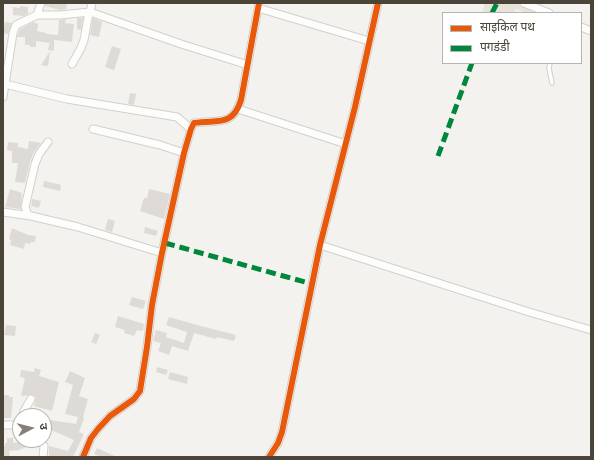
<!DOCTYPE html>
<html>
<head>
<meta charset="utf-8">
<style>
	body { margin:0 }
	#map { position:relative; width:594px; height:460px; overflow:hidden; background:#f4f2ee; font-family:Karla,"Noto Sans Devanagari",sans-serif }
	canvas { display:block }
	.frame { position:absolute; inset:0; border:4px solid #4b4439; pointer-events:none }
	.legend { position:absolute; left:442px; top:12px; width:140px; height:52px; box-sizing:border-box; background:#fff; border:1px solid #b7b4b0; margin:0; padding:5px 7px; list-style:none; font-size:12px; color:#4b4439 }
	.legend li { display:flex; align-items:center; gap:8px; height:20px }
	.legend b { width:20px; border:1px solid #b7b4b0 }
	.north { position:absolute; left:12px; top:408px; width:40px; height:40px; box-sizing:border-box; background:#fff; border:1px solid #b7b4b0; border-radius:50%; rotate:83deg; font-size:11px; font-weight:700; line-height:16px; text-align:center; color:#4b4439 }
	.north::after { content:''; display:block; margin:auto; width:14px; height:18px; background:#868178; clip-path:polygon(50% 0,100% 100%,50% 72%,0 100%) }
</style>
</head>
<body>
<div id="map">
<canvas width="594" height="460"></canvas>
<div class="frame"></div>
<ul class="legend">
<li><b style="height:5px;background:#e8590c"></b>साइकिल पथ</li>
<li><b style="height:5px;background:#00873e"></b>पगडंडी</li>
</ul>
<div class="north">उ</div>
</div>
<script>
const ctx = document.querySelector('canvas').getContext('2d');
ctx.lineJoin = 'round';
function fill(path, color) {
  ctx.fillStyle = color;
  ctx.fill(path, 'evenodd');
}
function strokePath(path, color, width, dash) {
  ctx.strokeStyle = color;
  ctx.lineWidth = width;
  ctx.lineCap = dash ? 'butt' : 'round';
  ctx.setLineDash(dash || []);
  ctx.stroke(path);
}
fill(new Path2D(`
	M485,3H537L533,13H525L516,9L514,13H482Z`), '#e7e4dc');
fill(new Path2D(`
	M46,3H67L66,9L60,10L45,6Z
	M20,6L28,7V14L24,16L13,15V7L20,8Z
	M77,18H83L81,30L77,29Z
	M93,18L102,22L99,37L90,35Z
	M66,19L65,23L74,24L72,42L54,40V51L48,50L50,43L36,41V47H30V45H25V37H17L20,29L33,22L38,24L37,31L46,33V34L58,35L59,20Z
	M5,22L12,23L8,34L3,33Z
	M112,46L121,49L114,70L105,67Z
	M50,51L48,66L41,65Z
	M130,93L136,94L134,105L128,104Z
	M29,141L41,143L34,152L30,162L25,183L15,182L18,163H12V151L7,150L8,142L18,143V147L28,149Z
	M44,181L61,185L60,191L43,187Z
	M10,189L22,193L21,209L5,207Z
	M149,189L170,194L164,219L140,211L144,198H147Z
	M32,199L41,201L39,208L32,206L31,209Z
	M108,219L115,221L112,232L105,230Z
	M145,227L158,231L156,236L144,233Z
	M12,228L28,235L36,236L35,242H31L30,244L25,243L24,249L10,245L11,240L9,239Z
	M132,297L146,301L143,309L129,305Z
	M118,316L144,324L143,331L137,330L134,336L124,333L125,330L115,327Z
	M169,317L197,325L236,335L234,341L217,337L216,339L194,333L188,351L172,346L169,355L158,351L161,343L153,341L156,330L167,333L166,337L184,343L187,332L166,325Z
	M6,325L16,326L15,336L4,335Z
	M95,333L100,335L96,344L91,342Z
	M157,367L168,370L166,375L156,372Z
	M35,368L41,370L39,376L59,382L52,411L34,406L36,397L33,395L21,396L25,378L20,377L21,370L34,372Z
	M70,371L85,378L79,396L88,399L83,417L84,418L79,432L84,434L73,457H49V446L68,451L74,440L44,427V419L76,424L78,417L65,414L73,385L65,382Z
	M170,372L188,377L187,384L168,379Z
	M3,395H9V397H13L11,418H3Z
	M7,438H13V443L24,442L25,448L20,449V450L9,451L10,457H3V446H5V443H7Z
	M97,448L117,457H102L94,454Z`), '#dedbd6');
const lane = new Path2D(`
	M550,63L549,68L552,83`);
const street = new Path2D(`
	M524,3L549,13
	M258,8L369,41
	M90,12L92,3
	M37,15L41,3
	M581,27L591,31
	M72,64L81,48L84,40L89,13
	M5,84L67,99L177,117L191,129
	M3,97L13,33L16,25L37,15H60L90,12L181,44L248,65
	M238,109L346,144
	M93,129L160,145L184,153
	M3,212L31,216L78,227L162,253
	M28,215L25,207L35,164L39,154L48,142
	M320,245L529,312L591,330
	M23,416L24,411L31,399
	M3,425H20
	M43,457L44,446
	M83,457L91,438L98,429L110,416L134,399L140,391L147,347L152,305L162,253L184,153L191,129L194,123C217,119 232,128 241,100L259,3
	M269,457L278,443L282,432L320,245L355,107L378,3`);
strokePath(lane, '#d2d0cb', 5.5);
strokePath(street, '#d2d0cb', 9);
strokePath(lane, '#fdfdfc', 3.5);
strokePath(street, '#fdfdfc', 7);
strokePath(new Path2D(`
	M492,13L497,3
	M438,156L472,63
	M165,243L312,284`), '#00873e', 5, [10, 5]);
strokePath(new Path2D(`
	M83,457L91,438L98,429L110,416L134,399L140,391L147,347L152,305L162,253L184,153L191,129L194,123C217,119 232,128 241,100L259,3
	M269,457L278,443L282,432L320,245L355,107L378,3`), '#e8590c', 6);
</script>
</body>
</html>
